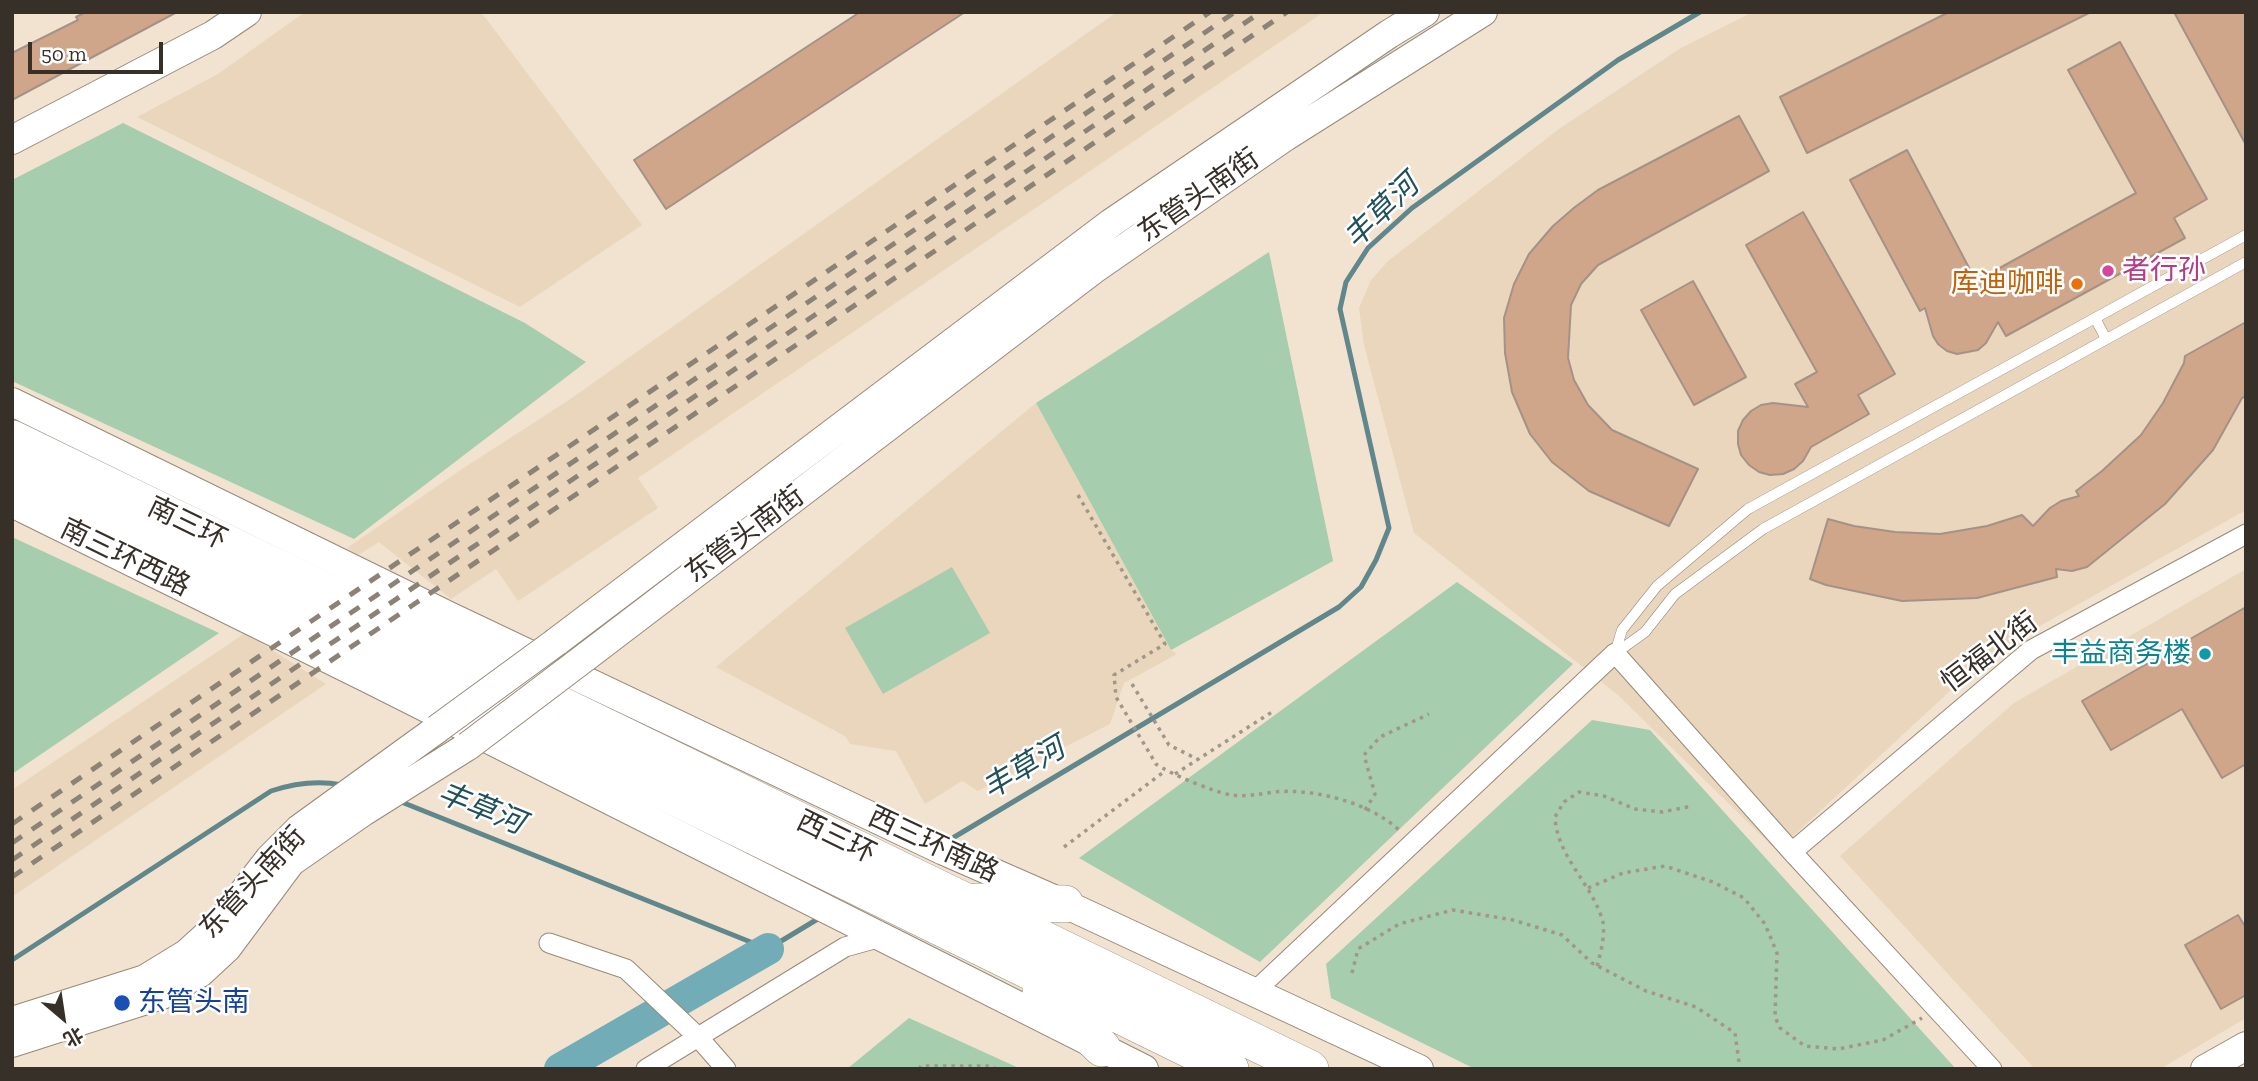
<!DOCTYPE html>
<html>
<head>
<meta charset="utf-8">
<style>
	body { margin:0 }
	#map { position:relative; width:2258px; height:1081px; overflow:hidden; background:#f1e3d0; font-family:"Zilla Slab","Noto Sans SC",serif }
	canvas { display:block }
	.frame { position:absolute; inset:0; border:14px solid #363029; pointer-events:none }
	.north { position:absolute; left:28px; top:983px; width:70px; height:70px; -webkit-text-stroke:5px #fff; paint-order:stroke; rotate:151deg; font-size:19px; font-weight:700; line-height:28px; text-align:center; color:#363029 }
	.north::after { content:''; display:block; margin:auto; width:24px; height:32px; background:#363029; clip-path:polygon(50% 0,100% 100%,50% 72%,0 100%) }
	.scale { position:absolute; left:28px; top:42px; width:135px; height:32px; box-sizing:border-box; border:4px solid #363029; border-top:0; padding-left:9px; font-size:21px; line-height:24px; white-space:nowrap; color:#363029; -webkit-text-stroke:5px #fff; paint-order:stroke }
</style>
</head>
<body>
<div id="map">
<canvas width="2258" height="1081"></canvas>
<div class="frame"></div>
<div class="north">北</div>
<div class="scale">50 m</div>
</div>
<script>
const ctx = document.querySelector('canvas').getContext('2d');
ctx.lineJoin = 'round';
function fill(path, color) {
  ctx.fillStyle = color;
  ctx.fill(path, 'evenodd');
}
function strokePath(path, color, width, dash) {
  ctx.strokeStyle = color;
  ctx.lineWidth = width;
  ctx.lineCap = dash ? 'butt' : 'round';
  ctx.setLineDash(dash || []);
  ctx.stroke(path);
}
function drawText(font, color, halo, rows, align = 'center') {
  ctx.font = font + ' "Zilla Slab","Noto Sans SC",serif';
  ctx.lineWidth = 5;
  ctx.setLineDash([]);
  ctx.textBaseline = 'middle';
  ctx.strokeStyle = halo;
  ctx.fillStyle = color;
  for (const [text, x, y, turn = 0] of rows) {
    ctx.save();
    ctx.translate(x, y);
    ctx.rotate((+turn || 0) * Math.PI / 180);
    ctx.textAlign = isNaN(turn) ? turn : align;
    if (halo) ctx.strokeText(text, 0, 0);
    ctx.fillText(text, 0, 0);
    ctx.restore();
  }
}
fill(new Path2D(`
	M305,12H481L642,225L520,307L137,117L218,74Z
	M1117,12H1324L638,478L658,508L518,601L496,569L451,599L379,542L358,555L347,548L465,467L569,400Z
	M1753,12H2246V510L1990,654L1777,851L1618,695L1414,533L1364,345L1359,308L1371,280L1388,261L1559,129L1681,48Z
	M1036,403L1171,650L1177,654L1124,683L1110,724L978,791L962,781L925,804L896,751L850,744L845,736L716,667Z
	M2246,569V1018L2160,1069H2035L1840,856L2014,703Z
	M245,633L326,684L12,897V790Z`), '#e9d6bd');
fill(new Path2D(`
	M123,123L525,323L586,362L354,539L12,381V180Z
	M1269,252L1333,561L1171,650L1036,403Z
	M12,537L219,633L12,774Z
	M952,567L990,633L883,694L845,628Z
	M1457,582L1573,664L1260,962L1079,858Z
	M1592,720L1650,730L1956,1069H1475L1331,998L1326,964Z
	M909,1018L1021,1069H847Z`), '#a6cdad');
strokePath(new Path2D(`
	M399,801L768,949L821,917
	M946,842L1339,607L1361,587L1376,560L1389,528L1340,309L1346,282L1368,248L1412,208L1618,60L1700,12
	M12,960L271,791C295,783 317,780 342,785`), '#60878c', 5);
strokePath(new Path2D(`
	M560,1069L768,949`), '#72acb7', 32);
const building = new Path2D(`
	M86,12H177L12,100V53L78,20L76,17Z
	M860,12H965L666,209L634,160Z
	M1949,12H2091L1807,153L1780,97Z
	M2174,12H2246V145Z
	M2120,42L2207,199L2174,218L2185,238L2006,336L1998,322L1986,343L1978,350L1957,354L1947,351L1938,344L1933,336L1925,308L1920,311L1850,180L1907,150L1976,281L2136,193L2068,70Z
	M1739,116L1769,171L1598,265L1581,284L1571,305L1568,358L1574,380L1588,405L1612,430L1698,469L1669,526L1589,491L1552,462L1530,434L1512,392L1505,353L1504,318L1514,284L1529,254L1553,226L1575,207L1598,190Z
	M1803,212L1895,374L1858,395L1869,414L1811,447L1803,461L1794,469L1783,474L1770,475L1759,472L1749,465L1741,455L1738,444V431L1743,420L1751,411L1761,405L1773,403L1808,407L1795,384L1817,372L1746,245Z
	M1693,281L1746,377L1694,405L1641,310Z
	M2246,322V396L2242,398L2213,450L2165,504L2087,567L2072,571L2056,569L2057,577L1977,598L1902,601L1826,585L1810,579L1828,519L1854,526L1895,532L1940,534L1987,526L2022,515L2033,526L2050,508L2061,501L2079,496L2076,491L2102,471L2141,435L2163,403L2184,363L2185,356Z
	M2246,607V764L2222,778L2182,709L2111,750L2082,701Z
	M2238,915L2246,928V995L2221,1009L2185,945Z`);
fill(building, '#d0a68a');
strokePath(building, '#a59286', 2);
const lane = new Path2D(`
	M2095,318L2106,339
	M1615,653L1622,630L1657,586L1748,509L2246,235
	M1616,653L1645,632L1675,594L1763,529L2246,262`);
const street = new Path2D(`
	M1792,852L2031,650L2246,534
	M549,943L626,969L698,1037L726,1069
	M1253,993L1615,653L1792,852L1992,1069
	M646,1069L845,947L881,937`);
const secondary = new Path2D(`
	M12,140L213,35L247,12
	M12,402L449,616L944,851L1065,904L1419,1069
	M12,503L369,679L1144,1069
	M556,642L1111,223L1389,34L1425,12
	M587,656L1093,270L1285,137L1483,12
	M12,1021L145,979L186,954L218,925L270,858L299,829L437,729
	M12,1043L162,995L200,973L227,948L291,862L363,812L468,746
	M2205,1069L2246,1046`);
const highway = new Path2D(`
	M12,439L1310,1069
	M12,478L332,629L1230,1069
	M977,902L1065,904
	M1041,989L1102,1048`);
strokePath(lane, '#978a79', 11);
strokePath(street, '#978a79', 21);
strokePath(secondary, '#978a79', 30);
strokePath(highway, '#978a79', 38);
strokePath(new Path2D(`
	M1078,495L1165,644L1114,675L1116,697L1156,764C1170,774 1214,792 1231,795C1246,797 1259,794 1274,792C1314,788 1372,803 1401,832
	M1132,684L1169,745L1197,759
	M1175,774L1272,712
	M1365,810L1375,794L1364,755L1380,737L1429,714
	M1064,847L1165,771
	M1588,888L1623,873L1665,866L1713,882L1744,898L1765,924L1777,953L1775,1017L1780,1028L1805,1046L1838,1049L1883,1040L1922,1018
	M1597,966C1601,952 1605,936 1603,922C1602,917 1599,911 1597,906C1583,876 1557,852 1555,817L1564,802L1579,792L1604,796L1635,809L1662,812L1692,806
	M1352,973L1358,949L1399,924L1453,910L1513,920L1562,935L1592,963L1646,991L1696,1007L1735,1033L1739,1062
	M919,1069L921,1066H991L996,1069`), '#a19789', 3.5, [3.5, 5]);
strokePath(lane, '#fff', 10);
strokePath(street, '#fff', 19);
strokePath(secondary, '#fff', 28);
strokePath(highway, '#fff', 37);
strokePath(new Path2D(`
	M12,824L1210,12
	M12,843L1235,12
	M12,860L1261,12
	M12,877L1287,12`), '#8c8376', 5, [12, 12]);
const secondaryBridge = new Path2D(`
	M437,729L556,642
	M468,746L587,656`);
strokePath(secondaryBridge, '#978a79', 30, []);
strokePath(secondaryBridge, '#fff', 28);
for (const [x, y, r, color] of [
	[2108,271,7,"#d1479c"],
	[2077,284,7,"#e8710a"],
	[2205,654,7,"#0f9aa8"],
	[122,1003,9,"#1a4fb4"]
]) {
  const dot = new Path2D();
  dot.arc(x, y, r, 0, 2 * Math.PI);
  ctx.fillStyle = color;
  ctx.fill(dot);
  strokePath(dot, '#fff', 2.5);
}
drawText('28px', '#363029', '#fff', [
	["东管头南街",1199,196,-35],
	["南三环",187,524,26],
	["东管头南街",745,535,-37],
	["南三环西路",125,558,26],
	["恒福北街",1990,653,-37],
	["西三环",836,838,26],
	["西三环南路",933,845,25],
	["东管头南街",253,883,-47]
]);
drawText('28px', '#b23c85', '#fff', [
	["者行孙",2122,271]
], 'left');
drawText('28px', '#c56008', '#fff', [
	["库迪咖啡",2063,284]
], 'right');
drawText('28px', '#0d838f', '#fff', [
	["丰益商务楼",2191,654]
], 'right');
drawText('28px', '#164399', '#fff', [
	["东管头南",138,1003]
], 'left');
drawText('italic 30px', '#1f515b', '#fff', [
	["丰草河",1382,212,-44],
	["丰草河",1024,769,-31],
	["丰草河",481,809,22]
]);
</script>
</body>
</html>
